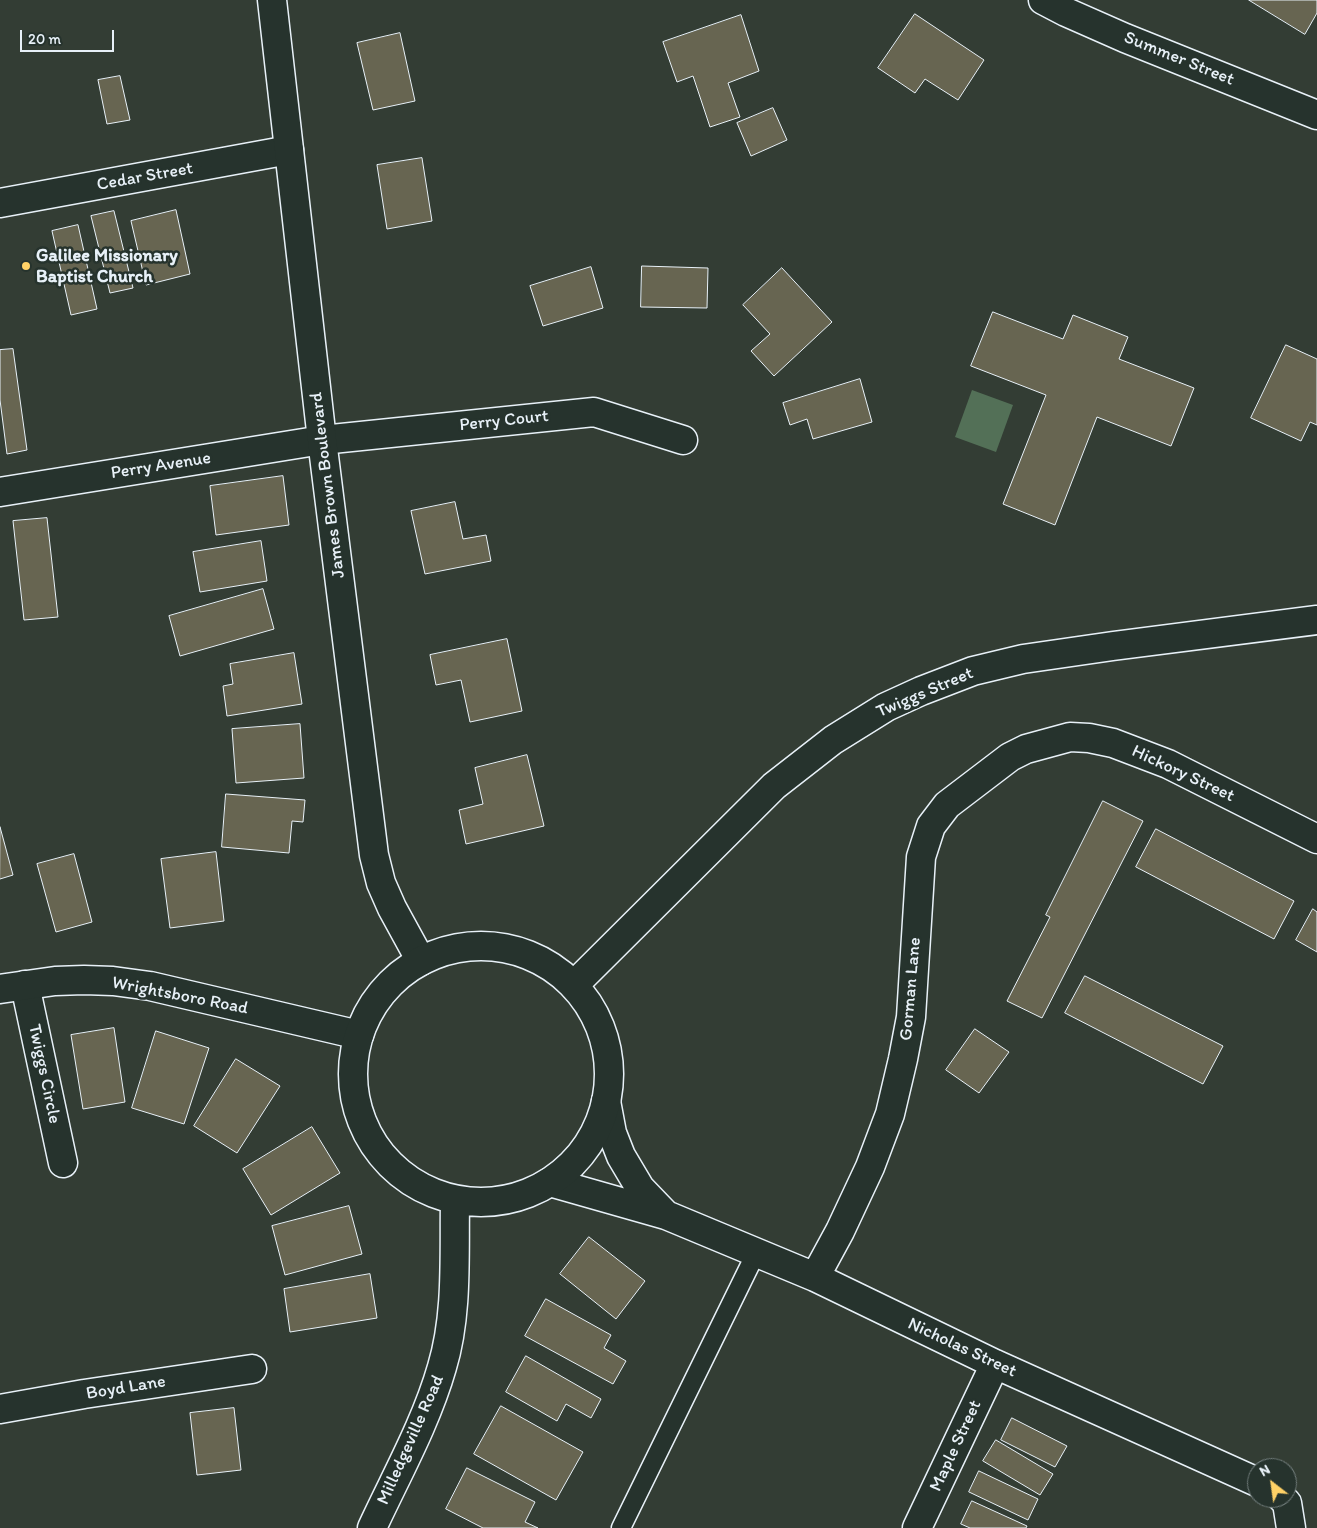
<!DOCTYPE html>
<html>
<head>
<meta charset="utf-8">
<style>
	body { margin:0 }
	#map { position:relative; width:1317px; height:1528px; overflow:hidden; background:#333d34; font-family:Itim,sans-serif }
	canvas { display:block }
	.north { position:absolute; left:1247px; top:1458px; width:50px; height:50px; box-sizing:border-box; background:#26332d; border:1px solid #747f7e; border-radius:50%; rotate:330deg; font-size:14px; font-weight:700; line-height:20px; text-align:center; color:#e8f1f8 }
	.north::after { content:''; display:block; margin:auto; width:18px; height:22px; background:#ffd166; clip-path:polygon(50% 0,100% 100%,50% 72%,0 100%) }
	.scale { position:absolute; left:20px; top:30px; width:94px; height:22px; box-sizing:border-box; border:2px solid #e8f1f8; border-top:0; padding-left:6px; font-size:15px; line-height:18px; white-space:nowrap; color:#e8f1f8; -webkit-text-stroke:4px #26332d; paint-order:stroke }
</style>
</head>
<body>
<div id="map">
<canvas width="1317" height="1528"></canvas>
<div class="north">N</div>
<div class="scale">20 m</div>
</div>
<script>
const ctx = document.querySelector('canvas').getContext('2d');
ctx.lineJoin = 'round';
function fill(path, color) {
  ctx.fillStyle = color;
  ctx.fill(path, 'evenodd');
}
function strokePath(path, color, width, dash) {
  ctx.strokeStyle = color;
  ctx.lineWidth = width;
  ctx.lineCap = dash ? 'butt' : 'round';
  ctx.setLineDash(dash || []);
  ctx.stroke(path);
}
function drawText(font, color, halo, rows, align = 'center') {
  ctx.font = font + ' Itim,sans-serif';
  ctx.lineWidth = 5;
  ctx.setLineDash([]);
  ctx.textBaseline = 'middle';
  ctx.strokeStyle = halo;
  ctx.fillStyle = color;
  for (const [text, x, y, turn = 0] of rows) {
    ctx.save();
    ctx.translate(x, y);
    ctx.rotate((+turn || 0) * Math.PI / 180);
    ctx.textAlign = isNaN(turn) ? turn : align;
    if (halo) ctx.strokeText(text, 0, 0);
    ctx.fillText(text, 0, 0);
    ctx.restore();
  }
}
fill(new Path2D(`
	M972,390L1013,405L996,452L955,437Z`), '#537057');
const building = new Path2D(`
	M1249,0H1317V13L1305,34Z
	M915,14L984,60L958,100L925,79L915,93L878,68Z
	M741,15L759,71L728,83L740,117L710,127L693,76L677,82L663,42Z
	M400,33L415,101L373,110L357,43Z
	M120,76L130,120L107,124L98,80Z
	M773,108L787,140L751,156L737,123Z
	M422,158L432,221L387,229L377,165Z
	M176,210L190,274L146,285L131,221Z
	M114,211L133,288L110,293L91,216Z
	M78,225L97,309L71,315L52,231Z
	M642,266L708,268L707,308L641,307Z
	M591,267L603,308L543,326L530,286Z
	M782,268L832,322L774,376L751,351L770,334L743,305Z
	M993,312L1063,339L1073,315L1128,337L1119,359L1194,388L1171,446L1097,417L1055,525L1003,504L1046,395L971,366Z
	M1286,345L1317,359V425L1310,422L1301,441L1251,418Z
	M13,349L27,450L7,454L0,400V350Z
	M860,379L872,422L813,439L807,419L790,425L783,403Z
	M283,476L289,525L216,535L210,486Z
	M455,502L463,539L486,535L491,561L425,574L411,511Z
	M47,518L58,617L24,620L13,521Z
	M261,541L267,581L200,592L193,552Z
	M263,589L274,629L180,656L169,616Z
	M507,639L522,711L470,722L461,680L436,685L430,655Z
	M294,653L302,704L227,716L223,686L233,684L230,664Z
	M300,724L304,778L236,783L232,729Z
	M527,755L544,826L466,844L459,810L483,804L475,768Z
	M226,794L305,800L303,822L292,821L289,853L222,847Z
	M1103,801L1143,821L1042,1018L1007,1001L1050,917L1046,915Z
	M0,827L13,875L0,879Z
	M1156,829L1294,901L1274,939L1136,867Z
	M216,852L224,921L170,928L161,859Z
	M74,854L92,922L56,932L37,864Z
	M1313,909L1317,912V952L1296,940Z
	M1085,976L1223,1046L1203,1084L1065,1013Z
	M114,1028L125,1102L83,1109L71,1035Z
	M975,1029L1009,1052L979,1093L946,1070Z
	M156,1031L209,1048L184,1124L132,1108Z
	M236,1059L280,1086L237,1153L194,1126Z
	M312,1127L340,1173L271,1215L243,1169Z
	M349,1206L362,1254L285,1275L272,1226Z
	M589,1237L645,1281L616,1319L560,1274Z
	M370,1274L377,1318L290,1332L284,1289Z
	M546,1299L611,1335L604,1348L626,1361L613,1384L525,1336Z
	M526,1356L601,1399L591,1418L566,1404L557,1421L506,1392Z
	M501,1406L583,1452L556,1500L474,1454Z
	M234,1408L241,1470L197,1475L190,1413Z
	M1012,1418L1067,1446L1055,1467L1001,1440Z
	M996,1440L1053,1474L1040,1495L983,1461Z
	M467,1468L535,1502L525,1522L538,1528H483L446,1509Z
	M979,1471L1038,1499L1028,1520L969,1492Z
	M972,1501L1027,1526L1026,1528H970L961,1524Z`);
fill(building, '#676551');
strokePath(building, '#e8f1f8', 1);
const service = new Path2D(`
	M621,1528L756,1253`);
const minor = new Path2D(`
	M1043,0L1066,12L1125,38L1317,115
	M0,203L289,150
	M0,492L322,440L594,412L683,440
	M25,985L63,1163
	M606,1101L612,1133L621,1156L640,1188L665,1214
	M550,1182L666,1215L815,1277L995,1364L1257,1482
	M815,1277L840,1231L870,1167L890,1114L903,1059L911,1017L921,857L931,826L947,805L1010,757L1026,749L1070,737L1089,738L1113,743L1168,764L1317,839
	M0,1409L84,1394L252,1369
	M1282,1498L1287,1503L1291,1528
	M917,1528L995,1364`);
const tertiary = new Path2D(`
	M272,0L322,440L374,855L381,883L392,908L421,961
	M0,989L55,981L84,980L113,981L150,986L359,1035`);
const secondary = new Path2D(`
	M353 1074a128 128 0 1 1 256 0a128 128 0 1 1-256 0Z
	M574,985L774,786L833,740L886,707L921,691L973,671L1023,659L1113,646L1317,620
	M372,1528C396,1476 426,1423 442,1367C458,1314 454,1255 455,1200`);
strokePath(service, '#e8f1f8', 21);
strokePath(minor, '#e8f1f8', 31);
strokePath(tertiary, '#e8f1f8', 31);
strokePath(secondary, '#e8f1f8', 31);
strokePath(service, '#26332d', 18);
strokePath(minor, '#26332d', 28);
strokePath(tertiary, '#26332d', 28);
strokePath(secondary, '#26332d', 28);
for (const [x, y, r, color] of [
	[26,266,5,"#ffd166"]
]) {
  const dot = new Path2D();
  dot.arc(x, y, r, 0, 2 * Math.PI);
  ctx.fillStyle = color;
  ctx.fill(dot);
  strokePath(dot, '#26332d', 2);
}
drawText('18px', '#e8f1f8', '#26332d', [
	["Summer Street",1179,59,22],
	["Cedar Street",145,177,-10],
	["Perry Court",504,421,-6],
	["Perry Avenue",161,466,-9],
	["James Brown Boulevard",328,485,-97],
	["Twiggs Street",925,693,-23],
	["Hickory Street",1183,774,25],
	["Gorman Lane",911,989,-85],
	["Wrightsboro Road",180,996,11],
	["Twiggs Circle",44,1074,78],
	["Nicholas Street",962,1348,25],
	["Boyd Lane",126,1388,-9],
	["Milledgeville Road",411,1440,-66],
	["Maple Street",956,1446,-65]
]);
drawText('bold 18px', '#e8f1f8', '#26332d', [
	["Galilee Missionary",36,256],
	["Baptist Church",36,277]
], 'left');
</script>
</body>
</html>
